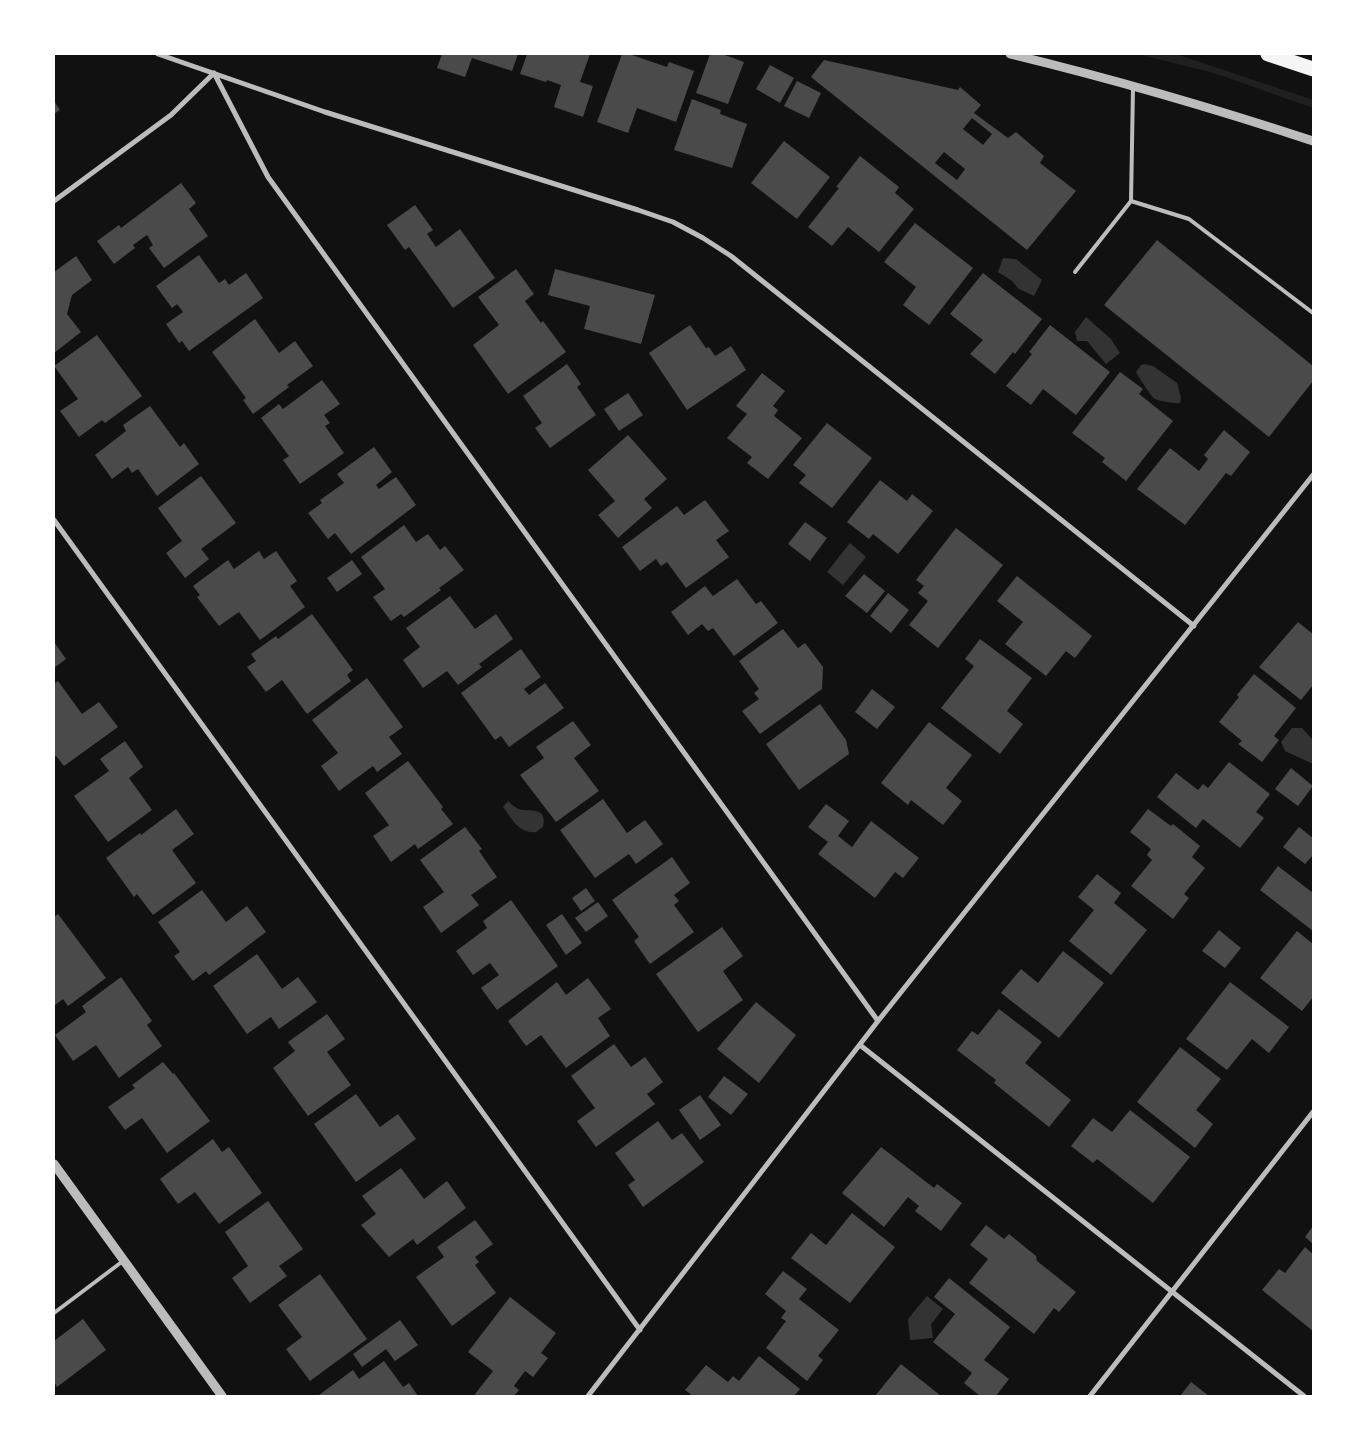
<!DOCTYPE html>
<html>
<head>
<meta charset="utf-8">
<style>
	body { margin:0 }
	#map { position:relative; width:1367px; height:1450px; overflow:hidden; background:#111; font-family:"Fira Sans",sans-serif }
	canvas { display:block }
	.frame { position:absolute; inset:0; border:55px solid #fff; pointer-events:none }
</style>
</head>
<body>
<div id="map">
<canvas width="1367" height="1450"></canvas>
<div class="frame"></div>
</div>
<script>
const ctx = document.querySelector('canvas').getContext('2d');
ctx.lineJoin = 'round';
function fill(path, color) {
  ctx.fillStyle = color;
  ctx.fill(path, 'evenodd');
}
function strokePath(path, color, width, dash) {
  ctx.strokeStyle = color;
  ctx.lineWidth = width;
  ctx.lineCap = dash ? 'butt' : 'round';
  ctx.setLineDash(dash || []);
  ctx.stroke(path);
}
fill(new Path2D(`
	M1138,54H1176L1313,100V108L1214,73Z`), '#202020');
fill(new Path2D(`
	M1003,258L1016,259L1042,280L1034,296L1019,289L1012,281L998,272Z
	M1086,317L1111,339L1120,353L1106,364L1087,341H1077L1075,332Z
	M1144,364L1153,366L1177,383L1181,398L1180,403C1175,404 1160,401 1155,399C1152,398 1138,376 1136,372L1141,365Z
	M850,543L866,557L843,585L827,572Z
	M1292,728H1302L1313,740V764L1285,751L1281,742Z
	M508,801C511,804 515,807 518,809C529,812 548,806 543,827L536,832C519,834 512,819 503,807Z
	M927,1296L943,1309L931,1324L933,1338L910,1340L908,1319Z`), '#333');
fill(new Path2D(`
	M442,54H518L512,71L472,58L465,77L437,68Z
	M527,54H590L580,82L593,86L583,117L554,107L561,85L547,80L546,82L520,74Z
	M622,54H629L667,67L669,62L694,71L676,122L637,108L628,133L597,122Z
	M710,54H722L744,62L728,104L696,93Z
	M824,60L958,90L960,87L981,105L974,113L1008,138L1016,132L1044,156L1040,163L1076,191L1027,250L811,77ZM972,118L992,134L983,145L963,129ZM944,152L965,169L957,180L935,163Z
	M770,65L794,78L780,103L756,89Z
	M797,81L821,93L809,118L784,106Z
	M692,99L721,110L720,114L747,124L732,168L674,150Z
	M54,101L60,110L54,114Z
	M784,141L830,177L797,219L751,183Z
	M860,156L899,187L895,193L914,209L879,252L848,227L832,246L808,227L839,188L836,187Z
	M181,183L196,203L189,209L208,236L164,268L149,248L153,245L147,235L133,245L135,248L114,264L97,241L119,225L121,228Z
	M415,205L433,230L427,234L436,247L460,229L495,278L453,308L409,247L405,250L387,225Z
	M915,223L973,268L929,325L903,305L916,287L884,262Z
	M1157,240L1313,366V381L1269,437L1104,305Z
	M199,255L219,283L225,279L229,285L246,273L263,298L189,351L182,341L179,343L166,324L183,312L177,304L172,308L156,286Z
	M76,256L92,280L72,295L67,314L81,332L54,353V272Z
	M516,269L534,294L525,301L541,323L543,321L566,352L508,394L473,345L499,325L478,297Z
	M555,269L655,295L641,344L584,329L590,306L548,295Z
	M983,273L1042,319L1015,354L1013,352L995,374L970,354L983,340L950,314Z
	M255,319L279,353L295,341L313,366L287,385L289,387L253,414L243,400L246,398L212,352Z
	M690,325L706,348L709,347L715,356L731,346L746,370L687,410L649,353Z
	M1050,325L1110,372L1076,415L1043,389L1031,405L1006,386L1032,354L1029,352Z
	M97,335L142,396L105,423L102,420L79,437L60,411L78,399L54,366Z
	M567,364L581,384L577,387L596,415L550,448L535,428L542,423L523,396Z
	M1120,372L1143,389L1139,394L1173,421L1126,481L1102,462L1105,458L1072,433Z
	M762,373L785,391L773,406L778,410L774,416L802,438L768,479L747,463L752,457L727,438L747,414L736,406Z
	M322,380L340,404L324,415L330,423L325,426L344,453L300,484L283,460L289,456L261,418L279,404L283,409Z
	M628,393L643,415L619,431L604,409Z
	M150,406L180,447L184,443L199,464L157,496L138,469L132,473L128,467L112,479L95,455L126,431L123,425Z
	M827,423L872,458L832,508L799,483L806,475L793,465Z
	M1224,430L1250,452L1231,476L1226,473L1185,525L1137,489L1170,448L1199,471L1208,459L1204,455Z
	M628,435L667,479L644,499L652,508L618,538L598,515L615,501L588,470Z
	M374,447L392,472L376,485L379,489L396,477L416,505L351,554L335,533L328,539L308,513L322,503L320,500L344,483L337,474Z
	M201,476L236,523L201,549L209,559L185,578L166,553L182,541L158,508Z
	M880,480L907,501L912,494L933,511L898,554L873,534L869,539L847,522Z
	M705,500L729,531L716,540L729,557L686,588L667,562L661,566L656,559L640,571L622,547L677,506L684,515Z
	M805,522L827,538L810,561L788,544Z
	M404,525L416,542L428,534L440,550L445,546L464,570L439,588L441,590L404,617L401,614L391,621L373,597L385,589L361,557Z
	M956,528L1003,565L938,648L909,625L928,601L918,593L924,586L916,580Z
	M259,551L264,559L276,551L297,581L290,586L305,607L260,640L239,612L219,626L197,597L200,595L193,586L228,560L234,569Z
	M352,560L362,574L337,592L327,578Z
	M864,574L885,591L867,613L845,596Z
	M1017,576L1092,636L1075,658L1066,651L1046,676L1005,644L1023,622L997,601Z
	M737,579L756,604L761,601L778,623L734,656L713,628L708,631L702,624L688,635L671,612L705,586L713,596Z
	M888,593L909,610L891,633L870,616Z
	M450,596L475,629L496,614L513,639L479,664L482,667L458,685L447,671L423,688L403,660L420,647L406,628Z
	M312,614L353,670L347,675L351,681L307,714L282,680L266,692L247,667L256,661L251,654L276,636L278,639Z
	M1298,622L1313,634V685L1301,700L1259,667Z
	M783,629L798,648L805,643L823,667L822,689L760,734L742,711L759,699L754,693L759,689L739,661Z
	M980,639L1032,678L1007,711L1023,724L1000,754L941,708L974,666L965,659Z
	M54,642L66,659L54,668Z
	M521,649L541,677L524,689L529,695L545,683L564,708L509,747L501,736L495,740L461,693Z
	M1254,674L1296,708L1274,736L1279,740L1262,762L1238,744L1242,741L1219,722L1239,697L1237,695Z
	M367,678L403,727L389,737L402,754L377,772L373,766L339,791L321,766L338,753L312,720Z
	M58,681L82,714L99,702L118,727L64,766L56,756L54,757V684Z
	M872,689L895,707L877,729L855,712Z
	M820,704L846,740L849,754L799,790L766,744Z
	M573,721L591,745L574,758L599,791L556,822L520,775L544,758L536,747Z
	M929,722L972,755L946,788L962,801L943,825L911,800L908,805L881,783Z
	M125,741L143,767L129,778L152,810L108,842L74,796L109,771L100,759Z
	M408,761L443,807L441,809L453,824L418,849L415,844L391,862L373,836L389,825L365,793Z
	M1229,762L1270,794L1256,812L1264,818L1240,848L1203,819L1196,828L1157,797L1176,773L1198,790L1203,784L1208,788Z
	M1291,768L1313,786L1298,806L1275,789Z
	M603,799L627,833L645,820L663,844L636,864L629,854L595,878L560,830Z
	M826,804L849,821L838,836L852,847L871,821L919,858L903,878L895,872L875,898L818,854L828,842L808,827Z
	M176,809L194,834L172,850L196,883L153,915L137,894L134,897L106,858L140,833L141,835Z
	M1148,809L1171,826L1173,824L1200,846L1192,857L1205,868L1184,894L1189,898L1173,919L1131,886L1152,860L1147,855L1151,849L1130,832Z
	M465,827L482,849L479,851L497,877L471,895L479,905L441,933L423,907L444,892L420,860Z
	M1299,827L1313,838V855L1305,864L1283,847Z
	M672,857L690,883L674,895L679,901L674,905L694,932L650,964L634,941L639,937L612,900Z
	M1278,866L1313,893V931L1260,890Z
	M1097,874L1121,893L1114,903L1147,930L1111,975L1069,941L1094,910L1078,897Z
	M586,888L595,901L581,911L572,898Z
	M202,890L226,922L247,906L266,932L209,975L206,971L193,981L174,956L180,952L158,922Z
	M511,900L558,966L497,1010L481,988L499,975L490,963L473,975L456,951L487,928L483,921Z
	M598,902L608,916L586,932L575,918Z
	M58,914L106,978L68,1006L63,999L54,1006V917Z
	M562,914L582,943L566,955L546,925Z
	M722,927L743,956L723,971L743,1000L698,1032L656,974Z
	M1219,930L1241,948L1225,968L1202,951Z
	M1297,931L1313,944V997L1302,1011L1260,978Z
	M1063,951L1104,983L1059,1038L1001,993L1021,969L1038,983Z
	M257,954L282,989L298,977L317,1002L279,1029L271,1017L247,1034L213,986Z
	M121,977L152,1021L147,1025L162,1046L119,1078L96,1045L73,1061L55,1035L86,1012L82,1006Z
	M588,978L611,1009L598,1018L610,1036L566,1068L541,1035L526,1046L508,1021L557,982L566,995Z
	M1230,982L1289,1027L1269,1053L1252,1039L1227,1070L1186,1039Z
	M756,1002L796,1035L759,1083L717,1049Z
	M999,1009L1042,1042L1025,1063L1071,1100L1049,1127L994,1083L996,1080L957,1050L972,1031L978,1035Z
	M327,1014L345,1039L327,1052L351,1085L308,1116L273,1068L295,1051L288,1042Z
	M614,1044L631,1067L645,1057L663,1082L647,1094L655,1104L596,1147L577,1121L595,1108L571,1076Z
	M1180,1047L1221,1079L1196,1110L1213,1124L1195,1148L1137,1102Z
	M163,1062L173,1074L174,1073L210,1121L167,1153L142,1118L125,1130L108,1107L135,1088L132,1085Z
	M724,1076L748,1094L731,1115L708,1097Z
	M356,1094L380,1127L398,1114L416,1139L356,1182L314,1124Z
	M700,1095L721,1125L700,1140L679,1110Z
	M1130,1110L1190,1157L1153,1203L1097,1159L1093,1163L1071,1146L1093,1118L1112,1132Z
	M658,1121L672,1140L682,1133L704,1162L643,1207L628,1185L635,1180L615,1153Z
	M213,1139L222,1152L229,1147L262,1193L219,1224L195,1192L178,1204L160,1179Z
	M881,1147L934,1188L937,1184L962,1203L941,1231L915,1211L919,1206L908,1197L884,1227L842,1193Z
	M401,1168L424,1199L447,1181L466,1208L417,1245L413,1239L389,1257L361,1225L376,1214L362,1196Z
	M268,1201L303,1249L279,1266L287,1276L250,1303L232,1278L248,1266L225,1232Z
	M852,1213L895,1247L850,1303L791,1258L811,1233L826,1245Z
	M475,1220L493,1244L475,1257L479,1262L475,1265L496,1293L452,1326L416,1277L444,1257L437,1247Z
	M986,1225L1004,1239L1009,1234L1036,1256L1037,1261L1076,1292L1059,1312L1054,1308L1034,1334L969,1283L988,1259L970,1245Z
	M1313,1226V1244L1305,1237Z
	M1305,1247L1313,1254V1331L1262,1290L1279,1269L1285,1273Z
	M783,1271L807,1289L799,1299L839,1330L818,1356L823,1360L807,1381L766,1348L786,1321L781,1318L786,1311L765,1294Z
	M320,1274L367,1339L310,1381L286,1349L302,1337L278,1305Z
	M949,1278L1010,1327L984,1360L1009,1379L996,1396H980L964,1383L972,1373L933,1342L955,1314L934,1297Z
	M510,1297L556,1333L541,1353L548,1358L533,1377L525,1371L514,1386L519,1390L514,1396H478L475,1394L493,1371L468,1352Z
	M83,1319L106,1350L57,1387L54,1382V1341Z
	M400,1320L418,1345L395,1361L386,1349L362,1367L353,1354Z
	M759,1356L800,1389L794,1396H693L685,1390L706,1365L728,1382L733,1376L739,1381Z
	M384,1361L403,1387L409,1383L418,1396H320L319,1395L353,1370L359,1379Z
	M901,1364L941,1396H875Z
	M1191,1382L1209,1396H1180Z`), '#4a4a4a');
strokePath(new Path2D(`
	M1131,201L1189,219L1313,313
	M1075,272L1131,201L1133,88
	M54,1313L123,1261`), '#bcbcbc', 4);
strokePath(new Path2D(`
	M158,54L325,112L638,210L673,222L703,238L731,256L1194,626
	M54,201L171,115L214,73L268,177L878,1021
	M54,520L640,1330
	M860,1045L1304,1396
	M588,1396L878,1021L1313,475
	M1090,1396L1313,1112`), '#bcbcbc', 5);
strokePath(new Path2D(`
	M1010,54C1113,79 1213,108 1313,141
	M54,1164L222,1396`), '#bcbcbc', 9);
strokePath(new Path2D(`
	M1268,54L1313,69`), '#f5f5f5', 15);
</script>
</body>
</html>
